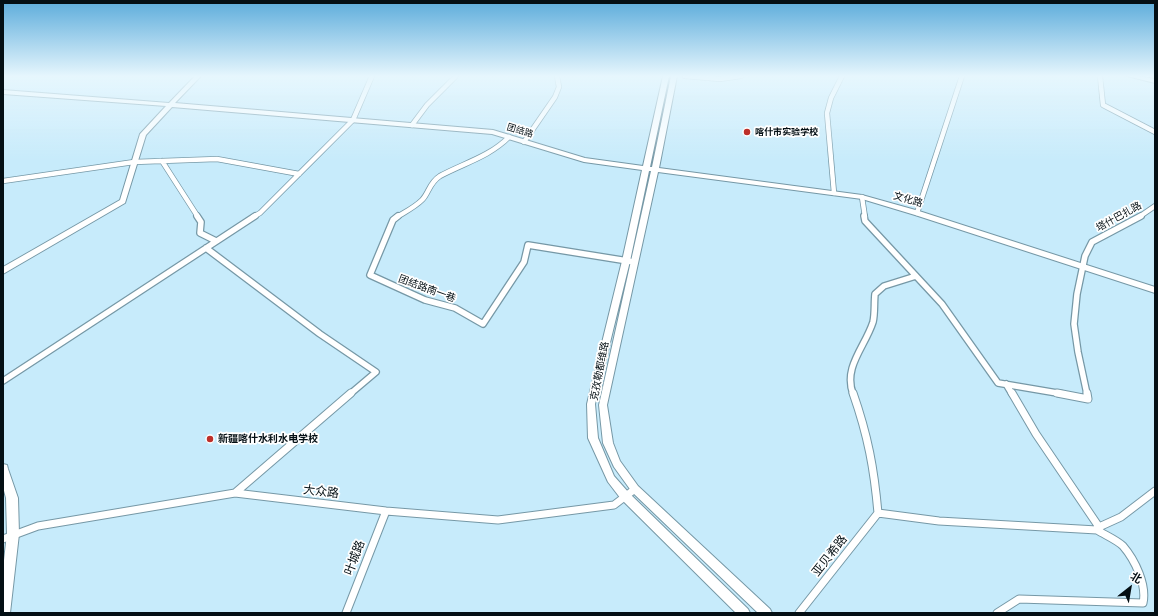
<!DOCTYPE html>
<html>
<head>
<meta charset="utf-8">
<style>
	body { margin:0 }
	#map { position:relative; width:1158px; height:616px; overflow:hidden; background:#c7ebfb; font-family:Manrope,"Noto Sans SC",sans-serif }
	canvas { display:block }
	.frame { position:absolute; inset:0; border:4px solid #040f14; pointer-events:none }
	.north { position:absolute; left:1110px; top:568px; width:40px; height:40px; -webkit-text-stroke:3px #fff; paint-order:stroke; rotate:31deg; font-size:11px; font-weight:700; line-height:16px; text-align:center; color:#040f14 }
	.north::after { content:''; display:block; margin:auto; width:14px; height:18px; background:#040f14; clip-path:polygon(50% 0,100% 100%,50% 72%,0 100%) }
</style>
</head>
<body>
<div id="map">
<canvas width="1158" height="616"></canvas>
<div class="frame"></div>
<div class="north">北</div>
</div>
<script>
const ctx = document.querySelector('canvas').getContext('2d');
ctx.lineJoin = 'round';
function strokePath(path, color, width, dash) {
  ctx.strokeStyle = color;
  ctx.lineWidth = width;
  ctx.lineCap = dash ? 'butt' : 'round';
  ctx.setLineDash(dash || []);
  ctx.stroke(path);
}
function fill(path, color) {
  ctx.fillStyle = color;
  ctx.fill(path, 'evenodd');
}
function drawText(font, color, halo, rows, align = 'center') {
  ctx.font = font + ' Manrope,"Noto Sans SC",sans-serif';
  ctx.lineWidth = 3.5;
  ctx.setLineDash([]);
  ctx.textBaseline = 'middle';
  ctx.strokeStyle = halo;
  ctx.fillStyle = color;
  for (const [text, x, y, turn = 0] of rows) {
    ctx.save();
    ctx.translate(x, y);
    ctx.rotate((+turn || 0) * Math.PI / 180);
    ctx.textAlign = isNaN(turn) ? turn : align;
    if (halo) ctx.strokeText(text, 0, 0);
    ctx.fillText(text, 0, 0);
    ctx.restore();
  }
}
const streetFar2 = new Path2D(`
	M685,76L720,79L741,76
	M1100,76L1103,105L1155,132
	M412,125L427,105L456,76
	M524,142L555,97L559,87L557,76
	M162,161L198,217
	M3,181L134,162L217,159L299,174
	M834,193L827,113L831,98L842,76
	M862,197L865,217
	M917,213L962,76
	M253,217L260,213L353,120L372,76
	M397,217C405,212 415,207 422,200C429,193 429,183 440,176C464,163 489,157 509,137
	M1139,217L1155,206`);
const streetFar1 = new Path2D(`
	M197,216L201,222L200,233L216,241
	M398,216L393,220L370,275L425,300L455,308L483,324L524,262L528,245L634,262
	M864,216L865,221L942,304L998,383L1063,394
	M206,248L320,334L376,372L350,394
	M3,381L255,216
	M1006,384L1012,394
	M853,394C843,367 865,347 873,322C875,314 874,303 875,294L884,286L916,276
	M1087,394L1078,352L1074,324L1077,294L1085,256L1092,242L1141,216`);
const street = new Path2D(`
	M853,393C868,436 874,468 878,513
	M1012,393L1036,434L1099,527
	M1057,393L1088,399L1087,393
	M235,493L351,393
	M878,513L939,521L1097,530L1099,527L1121,517L1155,491
	M3,539L38,526L235,493L386,511L498,520L614,505L635,489
	M346,613L386,511
	M799,613L878,513
	M997,613L1019,599L1143,603C1147,585 1135,560 1123,546C1117,540 1105,535 1097,530`);
const secondary = new Path2D(`
	M195,76H201L175,103L493,130L585,158L643,166L663,76H669L650,167H652L671,76H677L659,168L862,195L919,211L1155,287V293L915,215L862,199L658,172L607,405L613,443L620,461L638,486L770,609L772,613H758L632,492L614,467L603,443L599,405L651,171H649L630,261L595,404L598,438L614,476L629,493L748,609L750,613H736L621,499L608,482L588,438L587,404L622,261L642,170L584,162L492,134L172,107L146,135L125,203L3,274V267L120,200L140,134L166,106L3,94V90L169,103Z`);
const primary = new Path2D(`
	M1127,76H1138L1155,79V83Z
	M3,464L7,465L8,469L18,498L19,534L10,613H3V569L7,534L6,498L3,487Z`);
strokePath(streetFar2, '#7698a6', 6);
strokePath(streetFar1, '#7698a6', 8);
strokePath(street, '#7698a6', 9);
strokePath(secondary, '#7698a6', 2);
strokePath(primary, '#7698a6', 2);
strokePath(streetFar2, '#fff', 4.5);
strokePath(streetFar1, '#fff', 5.5);
strokePath(street, '#fff', 7);
fill(secondary, '#fff');
fill(primary, '#fff');
const sky = ctx.createLinearGradient(0, 0, 0, 162);
sky.addColorStop(0, '#5cacdb');
sky.addColorStop(0.47, '#e6f6fd');
sky.addColorStop(1, '#e6f6fd00');
ctx.fillStyle = sky;
ctx.fillRect(0, 0, 1158, 162);
for (const [x, y, r, color] of [
	[747,132,4,"#bd2f29"],
	[210,439,4,"#bd2f29"]
]) {
  const dot = new Path2D();
  dot.arc(x, y, r, 0, 2 * Math.PI);
  ctx.fillStyle = color;
  ctx.fill(dot);
  strokePath(dot, '#fff', 1.5);
}
drawText('9px', '#040f14', '#fff', [
	["团结路",520,131,17]
]);
drawText('bold 9px', '#040f14', '#fff', [
	["喀什市实验学校",755,132]
], 'left');
drawText('10px', '#040f14', '#fff', [
	["文化路",908,200,16],
	["塔什巴扎路",1119,217,-29],
	["团结路南一巷",427,289,20],
	["克孜勒都维路",600,371,-79]
]);
drawText('bold 10px', '#040f14', '#fff', [
	["新疆喀什水利水电学校",218,439]
], 'left');
drawText('12px', '#040f14', '#fff', [
	["大众路",321,492,7],
	["亚贝希路",830,556,-52],
	["叶城路",355,558,-69]
]);
</script>
</body>
</html>
